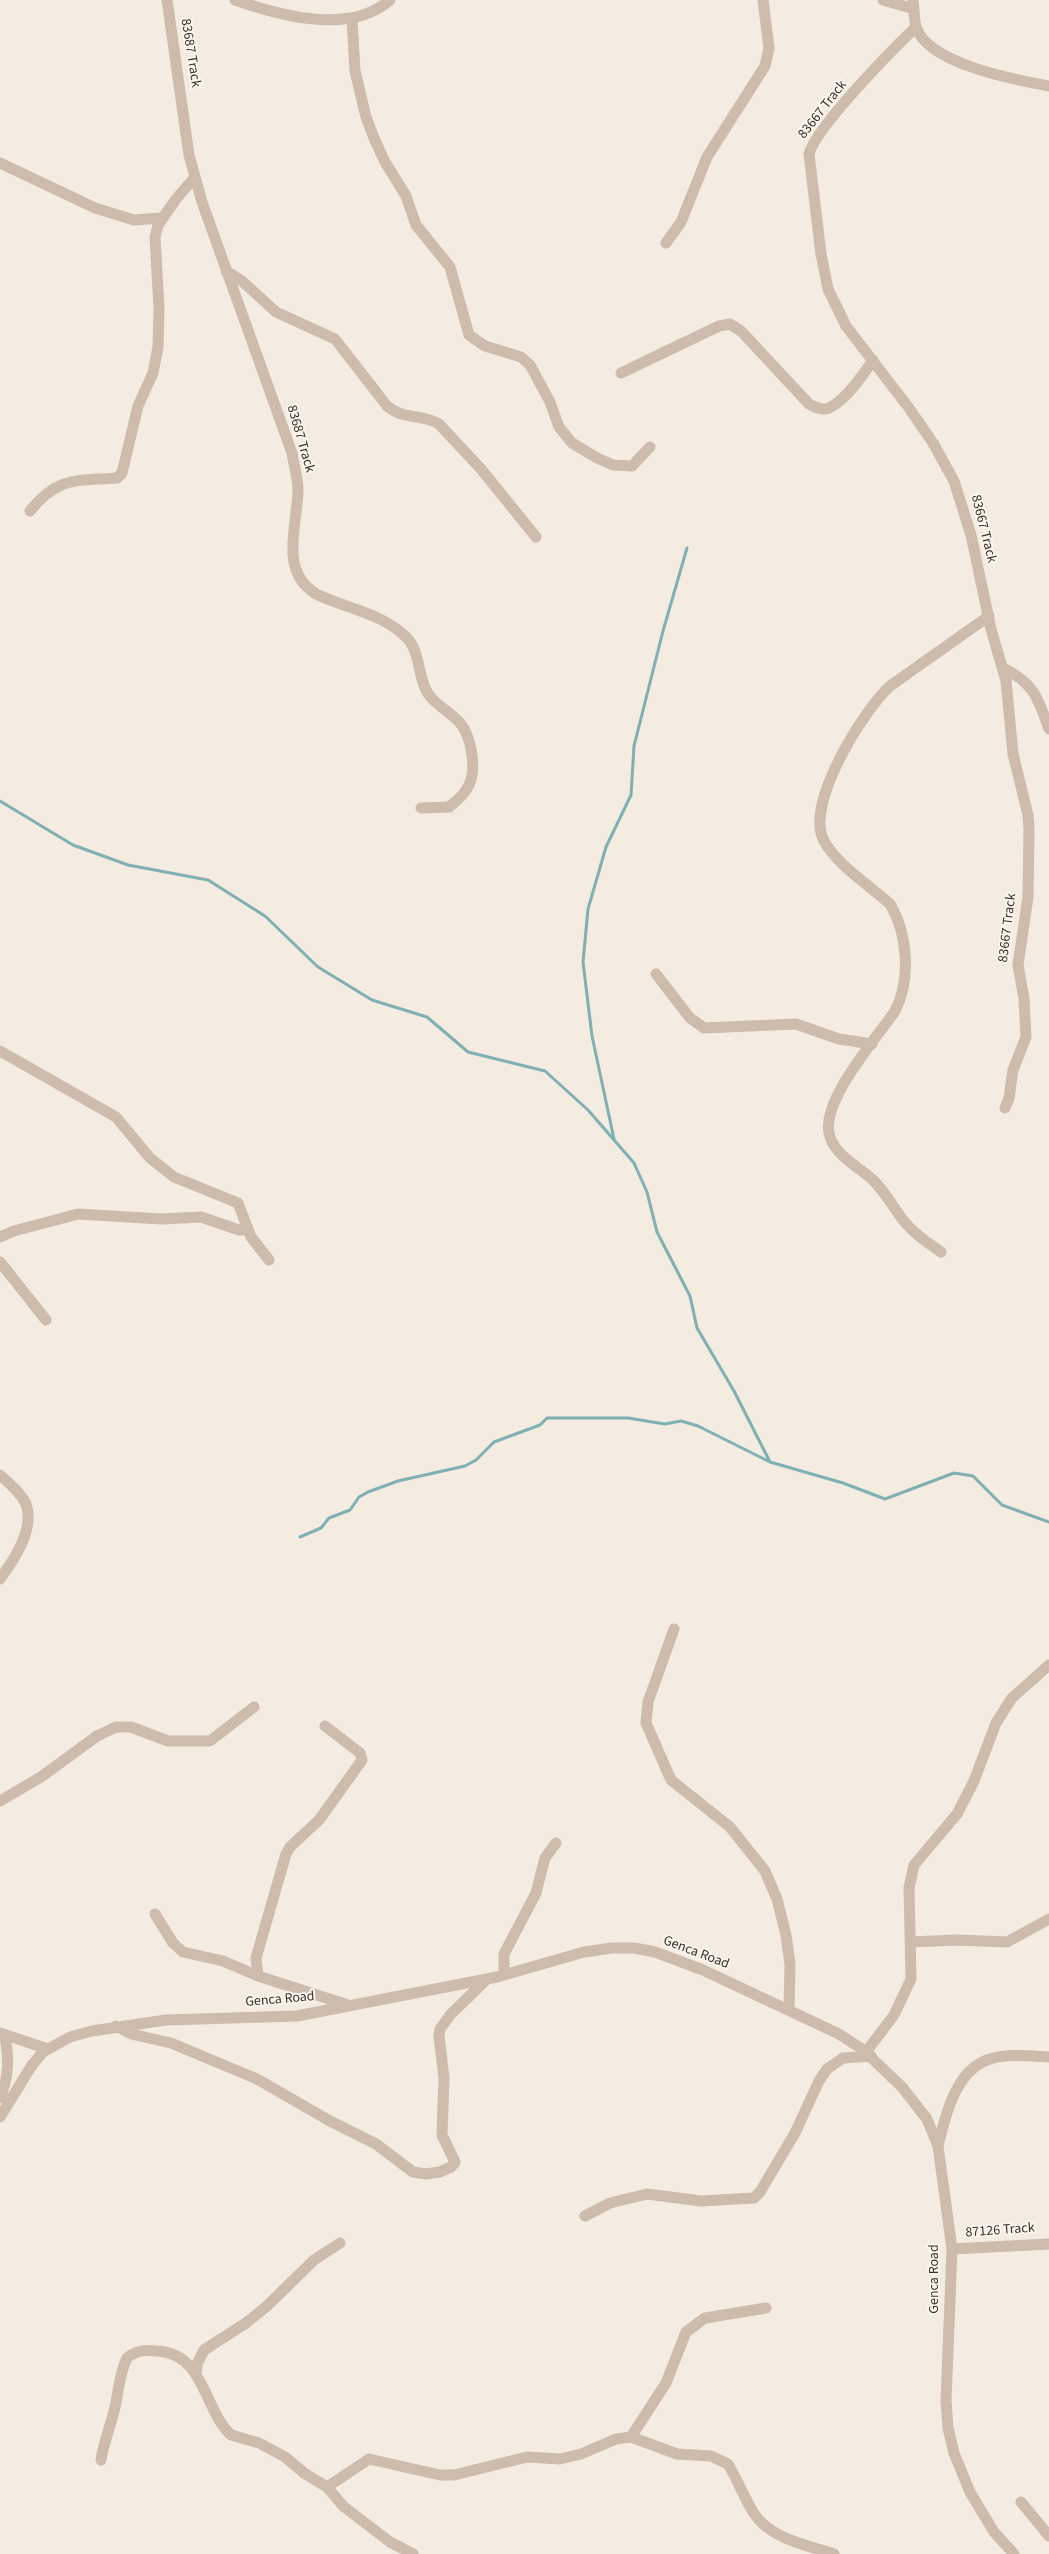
<!DOCTYPE html>
<html>
<head>
<meta charset="utf-8">
<style>
	body { margin:0 }
	canvas { display:block; background:#f4ebe1 }
</style>
</head>
<body>
<canvas width="1049" height="2554"></canvas>
<script>
const ctx = document.querySelector('canvas').getContext('2d');
ctx.lineJoin = 'round';
function strokePath(path, color, width, dash) {
  ctx.strokeStyle = color;
  ctx.lineWidth = width;
  ctx.lineCap = dash ? 'butt' : 'round';
  ctx.setLineDash(dash || []);
  ctx.stroke(path);
}
function drawText(font, color, halo, rows, align = 'center') {
  ctx.font = font + ' "Source Sans 3",sans-serif';
  ctx.lineWidth = 4;
  ctx.setLineDash([]);
  ctx.textBaseline = 'middle';
  ctx.strokeStyle = halo;
  ctx.fillStyle = color;
  for (const [text, x, y, turn = 0] of rows) {
    ctx.save();
    ctx.translate(x, y);
    ctx.rotate((+turn || 0) * Math.PI / 180);
    ctx.textAlign = isNaN(turn) ? turn : align;
    if (halo) ctx.strokeText(text, 0, 0);
    ctx.fillText(text, 0, 0);
    ctx.restore();
  }
}
strokePath(new Path2D(`
	M0,801L73,845L128,865L208,880L265,916L318,967L372,1000L427,1017L468,1052L545,1071L588,1110L634,1163L647,1192L657,1232L690,1296L697,1328L734,1391L770,1462
	M614,1139L592,1036L583,962L588,909L606,847L631,795L634,746L663,631L687,548
	M300,1537L321,1528L329,1518L350,1510L359,1497L368,1492L398,1481L465,1466L476,1460L494,1442L540,1425L547,1418H628L665,1424L681,1421L698,1426L770,1462L843,1483L885,1499L954,1473L973,1476L1002,1505L1049,1522`), '#7fb0b2', 3);
strokePath(new Path2D(`
	M167,0L189,155L202,202L292,453C294,466 298,478 298,491C297,527 279,571 316,594C345,608 381,613 405,636C419,648 418,672 425,688C431,703 450,711 460,723C471,736 477,768 469,785C465,794 457,801 449,807L421,808
	M235,0C281,16 350,35 390,0
	M883,0L914,9
	M913,0C914,8 914,19 916,27C928,64 1016,80 1049,86
	M352,19L355,71L366,117L374,138L385,162L406,196L416,225L450,267L469,335L485,346L521,357L530,365L550,402L559,427L572,443L597,458L613,465L632,466L650,447
	M916,27C893,49 816,127 809,154L821,254L828,289L846,326L909,408L933,443L954,481L971,535L991,629L1006,681L1013,754L1028,815L1029,829L1028,897L1018,965L1024,999L1026,1037L1013,1070L1009,1098L1005,1108
	M0,163L95,208L134,220L161,218
	M666,243L681,222L707,157L765,66L769,48L763,0
	M226,271L242,281L276,312L335,339L387,406C405,421 421,413 439,424L481,469L536,537
	M621,373L719,326L730,324L741,331L809,404C815,407 822,411 829,408C846,400 863,375 873,360
	M30,511C58,476 76,481 117,478L122,473L138,406L153,373L158,347L159,308L155,237L158,225L176,199L195,177
	M1003,668C1034,683 1038,698 1049,729
	M656,974L690,1018L704,1028L796,1024L839,1039L872,1044
	M0,1051L116,1117L150,1158L174,1177L238,1203L251,1237L269,1260
	M0,1237L14,1231L78,1214L162,1219L201,1217L239,1230H248
	M941,1252C927,1242 913,1233 903,1220C893,1207 885,1192 873,1180C859,1167 837,1157 830,1137C818,1104 876,1039 895,1011C911,980 908,934 890,904C868,884 839,867 824,841C804,805 863,711 890,686L989,616
	M0,1262L46,1320
	M0,1475C9,1483 21,1493 26,1504C35,1529 14,1560 0,1579
	M674,1629L648,1702L646,1723L671,1780L730,1827L765,1871L777,1899L786,1935L790,1964L789,2009
	M0,1801L41,1777L97,1736L116,1727H131L168,1741H210L254,1707
	M155,1914L173,1943L183,1952L223,1961L258,1976L348,2005
	M910,1942L957,1940L1007,1942L1049,1919
	M504,1974V1954L536,1893L545,1858L556,1843
	M258,1976L256,1958L286,1854L290,1847L319,1820L362,1760L360,1753L325,1726
	M116,2026L131,2034L171,2043L257,2079L330,2121L376,2144L413,2172L426,2174L440,2172L451,2167L455,2162L442,2135L444,2078L439,2036L440,2029L451,2014L487,1979
	M0,2033L48,2049
	M866,2052L894,2015L911,1979L909,1888L914,1865L957,1814L974,1781L996,1723L1012,1698L1049,1665
	M0,2098C9,2077 9,2059 5,2036
	M0,2117L32,2065L43,2052L70,2037L92,2031L166,2020L297,2016L497,1977L584,1952L612,1948H634L655,1952L703,1970L839,2034L862,2049L902,2087L927,2119L938,2146L952,2249L946,2401L948,2428L954,2453L970,2492L994,2532L1014,2554
	M938,2146C945,2117 955,2072 987,2060C1005,2053 1029,2056 1049,2057
	M585,2216L610,2203L647,2194L701,2201L754,2198L760,2192L795,2133L819,2081L827,2069L843,2058L871,2056
	M952,2249L1049,2244
	M196,2375L197,2364L204,2350L246,2323L267,2306L314,2260L340,2243
	M631,2437L666,2383L686,2332L705,2318L766,2308
	M101,2460C104,2441 111,2425 115,2407C119,2390 119,2374 127,2358C136,2350 146,2350 157,2351C205,2353 204,2411 231,2435L259,2443L285,2457L304,2473L327,2487L343,2506L390,2542L413,2554
	M327,2487L369,2459L440,2475H454L527,2457L560,2459L581,2454L616,2439L631,2437L677,2454L711,2456L728,2464C737,2479 744,2497 753,2512C770,2539 806,2545 834,2554
	M1021,2502L1049,2536`), '#cdbbac', 11);
drawText('14px', '#3b302b', '#fbf5ee', [
	["83687 Track",190,53,81],
	["83667 Track",823,110,-52],
	["83687 Track",300,439,74],
	["83667 Track",983,529,76],
	["83667 Track",1008,928,-83],
	["Genca Road",696,1953,21],
	["Genca Road",280,2000,-5],
	["87126 Track",1000,2231,-4],
	["Genca Road",935,2279,-90]
]);
</script>
</body>
</html>
